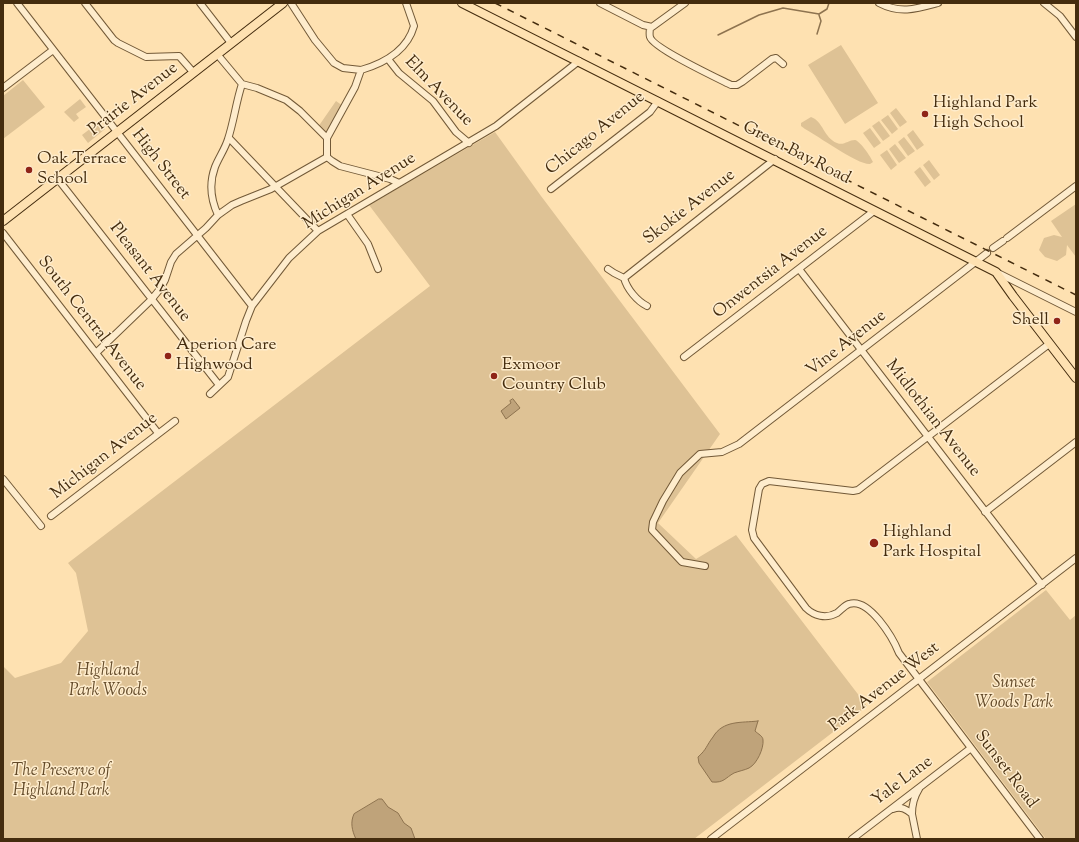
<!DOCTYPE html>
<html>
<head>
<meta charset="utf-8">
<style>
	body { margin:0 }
	#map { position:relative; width:1079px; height:842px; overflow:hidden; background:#fee1b1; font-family:"Sorts Mill Goudy",serif }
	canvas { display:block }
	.frame { position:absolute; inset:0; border:4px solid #442c0e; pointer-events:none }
</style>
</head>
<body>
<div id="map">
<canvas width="1079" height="842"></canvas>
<div class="frame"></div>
</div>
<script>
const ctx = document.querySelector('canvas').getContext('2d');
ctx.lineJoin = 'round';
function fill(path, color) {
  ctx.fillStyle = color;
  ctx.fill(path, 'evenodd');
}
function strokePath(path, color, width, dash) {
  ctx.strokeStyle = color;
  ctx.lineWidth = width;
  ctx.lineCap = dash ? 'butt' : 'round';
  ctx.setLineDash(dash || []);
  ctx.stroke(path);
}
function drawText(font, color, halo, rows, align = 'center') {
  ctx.font = font + ' "Sorts Mill Goudy",serif';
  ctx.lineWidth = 3;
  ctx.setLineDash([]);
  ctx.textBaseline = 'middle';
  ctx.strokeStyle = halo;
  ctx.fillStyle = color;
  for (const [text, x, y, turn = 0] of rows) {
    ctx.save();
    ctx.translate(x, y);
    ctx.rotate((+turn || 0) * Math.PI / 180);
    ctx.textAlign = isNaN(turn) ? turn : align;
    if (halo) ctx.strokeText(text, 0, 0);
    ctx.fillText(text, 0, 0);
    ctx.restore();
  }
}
fill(new Path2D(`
	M841,45L878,103L845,124L808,65Z
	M23,80L45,107L3,139V96Z
	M80,99L86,107L76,114L79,118L74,122L64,112Z
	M336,101L343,106L328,131L324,132L318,127Z
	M896,108L907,122L900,127L890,113Z
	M888,115L898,129L892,134L881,120Z
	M811,117C823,121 824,138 837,143C844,146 848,140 855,140C860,141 871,157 873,162L870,164C858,165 818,136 805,129L801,126V123Z
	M879,121L890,136L883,141L872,126Z
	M99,122L105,129L88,143L82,135Z
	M870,128L881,143L874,148L863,133Z
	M913,130L924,145L917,150L907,135Z
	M495,132L541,196L720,434L658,523L696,559L736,535L867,706L694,839H3V666L15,678L61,663L88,631L76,573L68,563L430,286L369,205Z
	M904,137L915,151L908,156L898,142Z
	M895,144L906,158L899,163L889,149Z
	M887,150L897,165L891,170L880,155Z
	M929,160L940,175L934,180L923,165Z
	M920,167L931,182L925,187L914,172Z
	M1076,204V257L1067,245L1066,255L1057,261L1045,257L1039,250L1044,238L1054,235L1062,237L1051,221Z
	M1046,590L1070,620L1076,615V839H1046L927,682Z`), '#dec295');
const water = new Path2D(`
	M513,399L520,408L506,419L501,411L511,403L510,401Z
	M758,721L755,731C758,734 763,736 763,740C764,748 757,764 749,768C745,770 739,771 734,773C725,778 724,783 712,782L699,763L698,757C707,749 706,746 713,737C723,720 741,723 758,721Z
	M379,799H382L388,807L398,813L404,823L411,828L415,839H356C352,831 350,822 354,814Z`);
fill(water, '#bfa37a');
strokePath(water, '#8e734f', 1);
strokePath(new Path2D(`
	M817,34L821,21L819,15
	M718,35L759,15L783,8L819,14L827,9L829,3`), '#8e734f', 1.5);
const minor = new Path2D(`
	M17,3L252,306
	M85,3L114,40L118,43L146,57L179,56L193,72
	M200,3L231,43
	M291,3L315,40L334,63L343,68L361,70
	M600,3L643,25L652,27L685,3
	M879,3C900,14 916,9 938,3
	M1044,3L1060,16L1076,37
	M650,27C650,30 649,34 650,37C653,48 717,78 731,85H737L742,82L772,59L776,58L783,64
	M217,54L242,84L257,88L286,100L300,111L327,138L355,87L361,70C385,63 407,51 414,26L406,3
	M388,59L399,73L433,101L456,132L469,143
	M3,88L53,50
	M229,138L318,231
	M327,138V157L332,161L340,166L390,179L399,183
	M57,178L219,385
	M551,189L650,112L658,101
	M347,214L368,244L378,269
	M218,215C211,200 209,183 215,167C219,157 225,149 228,139C234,121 236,102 242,84
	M3,233L158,433
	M1007,238L1076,186
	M993,248L1003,241
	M608,269L614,273L624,278C627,289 637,301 647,306
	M799,269L1042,585
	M998,273L1076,312
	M624,278L775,159
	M96,353L151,300L160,289L165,280L171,262L176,254L206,228L218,215L232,205L241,201L271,189L327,157
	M684,357L874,211
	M210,394L228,377L246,321L252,306L289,258L318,231L496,126L579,61
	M3,479L41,526
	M985,512L1076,442
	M51,516L175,421
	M705,566L682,562L652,530L653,522L663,501L680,473L700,454L722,452L739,444L987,253
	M893,809C901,806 906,809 912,814L917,839
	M912,814C912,806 914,797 919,789
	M711,839L1076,558
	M852,839L971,748
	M1040,839L899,653C893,638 869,597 849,604C845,605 841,610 837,613C826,619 814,616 806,608L754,538L752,530L759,489L762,484L769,481L853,491L858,490L1049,344`);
const major = new Path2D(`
	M462,3L996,272L1013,296L1076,378
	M3,221L283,3`);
strokePath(minor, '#725937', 8);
strokePath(major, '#442c0e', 10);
strokePath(minor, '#feeccc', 6);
strokePath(major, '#fee1b1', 8);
strokePath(new Path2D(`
	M495,3L1076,295`), '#442c0e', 1.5, [7, 7]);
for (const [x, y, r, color] of [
	[925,114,4,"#8f2418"],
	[29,170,4,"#8f2418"],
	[1057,321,4,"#8f2418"],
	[168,356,4,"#8f2418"],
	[494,376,4,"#8f2418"],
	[874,543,5,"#8f2418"]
]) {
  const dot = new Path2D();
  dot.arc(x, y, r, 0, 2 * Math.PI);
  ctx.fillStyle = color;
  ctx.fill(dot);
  strokePath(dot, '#feeccc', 1.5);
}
drawText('17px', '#442c0e', '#feeccc', [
	["Elm Avenue",438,92,46],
	["Prairie Avenue",134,100,-38],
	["Chicago Avenue",596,134,-39],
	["Green Bay Road",796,154,27],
	["High Street",160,165,52],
	["Michigan Avenue",360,192,-32],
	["Skokie Avenue",690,208,-38],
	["Pleasant Avenue",149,273,52],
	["Onwentsia Avenue",771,273,-38],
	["South Central Avenue",91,324,52],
	["Vine Avenue",847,344,-38],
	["Midlothian Avenue",932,419,52],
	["Michigan Avenue",105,457,-38],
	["Park Avenue West",885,688,-38],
	["Sunset Road",1005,770,53],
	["Yale Lane",903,782,-37]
]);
drawText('17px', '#442c0e', '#feeccc', [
	["Highland Park",933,104],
	["High School",933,124],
	["Oak Terrace",37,160],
	["School",37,180],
	["Shell",1049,321,"right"],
	["Aperion Care",176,346],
	["Highwood",176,366],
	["Exmoor",502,366],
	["Country Club",502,386],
	["Highland",883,533],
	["Park Hospital",883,553]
], 'left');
drawText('italic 17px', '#634a29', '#feeccc', [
	["Highland",108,672],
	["Park Woods",108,692],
	["Sunset",1014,684],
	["Woods Park",1014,704],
	["The Preserve of",61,772],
	["Highland Park",61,792]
]);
</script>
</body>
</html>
